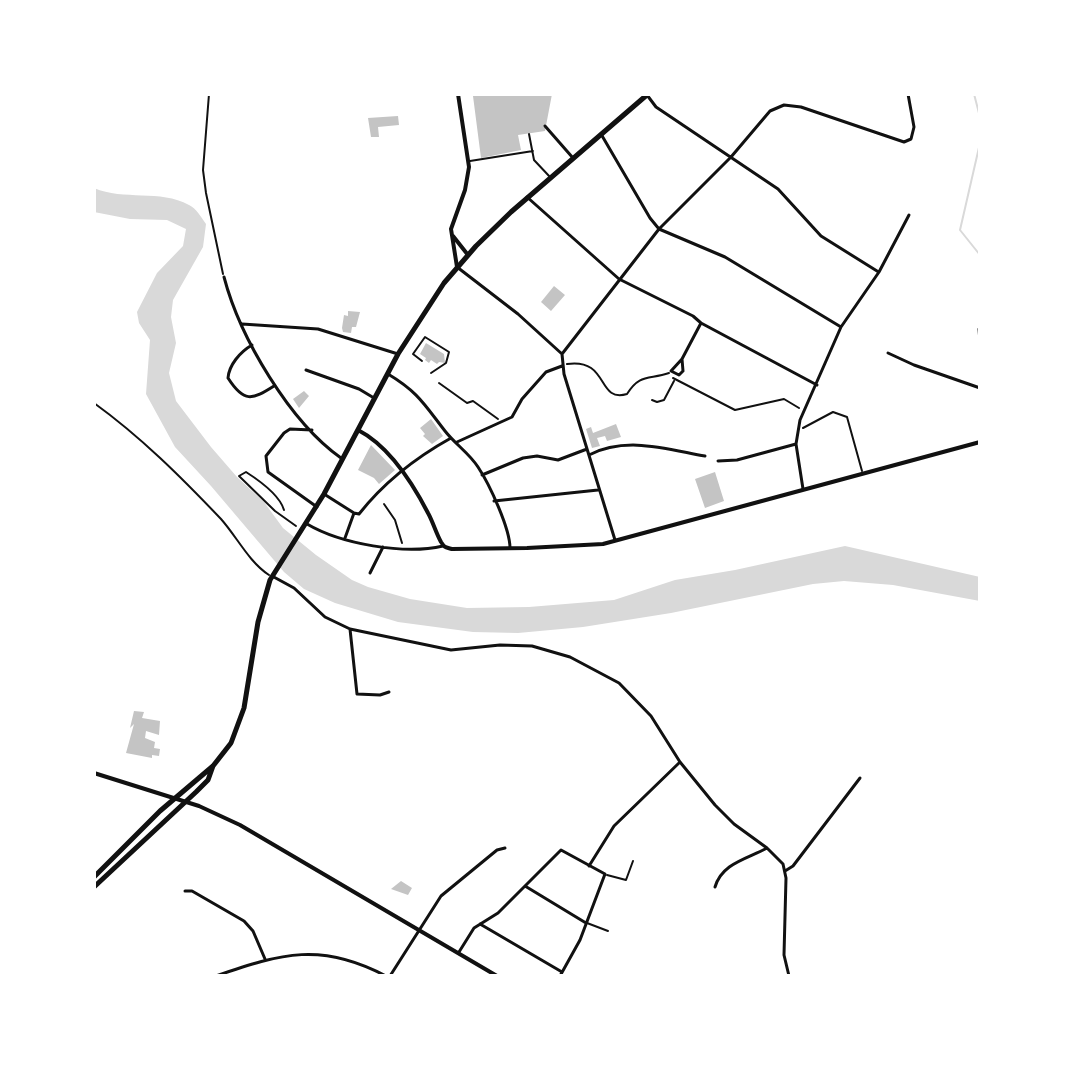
<!DOCTYPE html>
<html>
<head>
<meta charset="utf-8">
<style>
	body { margin:0 }
	#map { position:relative; width:1074px; height:1070px; overflow:hidden; background:#fff; font-family:Helvetica,sans-serif }
	canvas { display:block }
	.frame { position:absolute; inset:0; border:96px solid #fff; pointer-events:none }
</style>
</head>
<body>
<div id="map">
<canvas width="1074" height="1070"></canvas>
<div class="frame"></div>
</div>
<script>
const ctx = document.querySelector('canvas').getContext('2d');
ctx.lineJoin = 'round';
function fill(path, color) {
  ctx.fillStyle = color;
  ctx.fill(path, 'evenodd');
}
function strokePath(path, color, width, dash) {
  ctx.strokeStyle = color;
  ctx.lineWidth = width;
  ctx.lineCap = dash ? 'butt' : 'round';
  ctx.setLineDash(dash || []);
  ctx.stroke(path);
}
fill(new Path2D(`
	M94,188C124,201 160,189 189,205C196,208 201,217 206,224L203,247L173,300L171,317L176,343L169,373L176,401L211,447L237,477L264,502L283,528L316,555L352,580L368,587L410,599L467,608L529,607L614,600L675,580L735,570L845,546L980,577V601L893,585L844,581L813,584L671,613L583,627L518,633L473,632L398,622L335,603L304,589L284,572L211,486L175,447L146,394L150,340L139,323L137,312L157,273L183,246L186,229L167,220L130,219L94,212Z`), '#d9d9d9');
strokePath(new Path2D(`
	M974,94L980,117
	M980,143L960,230L980,255`), '#d9d9d9', 2);
fill(new Path2D(`
	M479,94H552L545,131L518,135L521,150L481,158L473,96Z
	M398,116L399,125L378,127L379,137H371L368,118Z
	M554,286L565,295L551,311L541,302Z
	M348,311L360,312L356,327H352L351,333L343,332L342,328L344,315L348,316Z
	M426,343L444,354L445,363L439,362L437,364L431,360L429,363L425,360L426,358L420,354Z
	M304,391L309,396L299,408L293,399Z
	M431,419L443,436L432,444L423,436L425,434L420,428Z
	M616,424L621,437L607,441L605,436L597,438L600,446L592,448L586,429L591,427L593,433Z
	M371,445L395,470L379,484L374,478L358,470Z
	M715,472L724,501L705,508L695,479Z
	M134,711L144,712L142,718L160,721L159,735L146,731L145,738L155,742L154,748L160,749L159,756L152,755V758L126,753L134,724L130,728Z
	M401,881L412,888L408,895L391,889Z`), '#c4c4c4');
strokePath(new Path2D(`
	M567,364C610,358 596,403 627,394C640,373 649,380 669,373
	M673,378L735,410L784,399L799,408
	M439,383L467,403L473,401L498,419
	M652,400L657,402L664,400L674,381
	M803,428L833,412L847,417L862,471
	M384,504L395,520L402,543
	M284,510C280,496 260,481 246,472L239,476L275,511L296,526`), '#111', 2);
strokePath(new Path2D(`
	M209,94L203,170L206,193L223,274
	M422,361L413,354L425,337L449,352L446,363L431,373
	M94,403C141,437 181,477 221,519C237,537 249,562 269,575
	M607,875L626,880L633,861
	M587,923L608,931`), '#111', 2);
strokePath(new Path2D(`
	M529,134L534,160L550,177
	M470,161L533,151`), '#111', 2);
strokePath(new Path2D(`
	M647,95L656,107L778,189L821,236L877,271
	M545,126L573,158
	M601,134L650,218L659,229L725,257L841,327
	M527,197L619,279L693,316L701,323L817,385
	M457,267L518,314L562,354
	M224,277C240,338 290,422 341,458
	M242,324L318,329L398,354
	M979,329L980,342
	M252,345C240,352 229,365 228,378C244,403 252,400 274,386
	M888,353L914,365L980,388
	M562,354L659,229L731,157L770,111L784,105L801,107L904,142L911,139L914,127L908,94
	M562,354L564,374L615,540
	M682,359L683,371L679,375L671,371L682,359L701,323
	M306,370L359,389L374,398
	M388,374C418,392 424,404 445,431C455,444 469,453 478,467C490,485 510,529 510,548
	M312,430L290,429L284,433L266,456L268,472L317,507
	M457,442L512,417L522,399L546,372L562,366
	M589,455C626,436 666,449 705,456
	M718,461L737,460L796,444
	M482,475L523,458L537,456L558,460L587,449
	M803,489L796,444L800,420L841,327L879,272L909,215
	M324,494L354,513
	M494,501L598,490
	M307,524C341,544 404,555 443,546
	M345,538L354,513L359,514C385,481 415,458 451,438
	M370,573L383,547
	M272,576L294,588L325,617L350,629L451,650L500,645L532,646L570,657L619,683L651,716L680,762L715,805L734,824L767,848L783,864L786,878L784,955L789,976
	M350,629L357,694L380,695L389,692
	M589,866L614,826L680,762
	M785,871L793,866L860,778
	M525,886L586,923
	M715,887C722,863 747,859 767,848
	M185,891H192L244,921L253,931L265,959
	M480,924L562,972
	M459,952L474,928L498,913L561,850L605,874L580,940L560,976
	M216,976C282,953 322,942 386,976
	M390,976L441,896L497,850L505,848`), '#111', 3);
strokePath(new Path2D(`
	M453,236L468,255
	M457,267L451,229L465,190L469,167L458,94
	M358,430C389,446 412,482 428,513C433,522 436,533 441,542C445,548 445,547 452,549L527,548L603,544L980,442`), '#111', 4);
strokePath(new Path2D(`
	M94,773L199,806L240,825L497,976`), '#111', 4);
strokePath(new Path2D(`
	M94,877L160,811L213,766L231,743L244,708L258,622L270,580L324,494L398,354L444,283L476,246L511,212L648,94
	M94,887L196,792L208,780L213,766`), '#111', 5);
</script>
</body>
</html>
